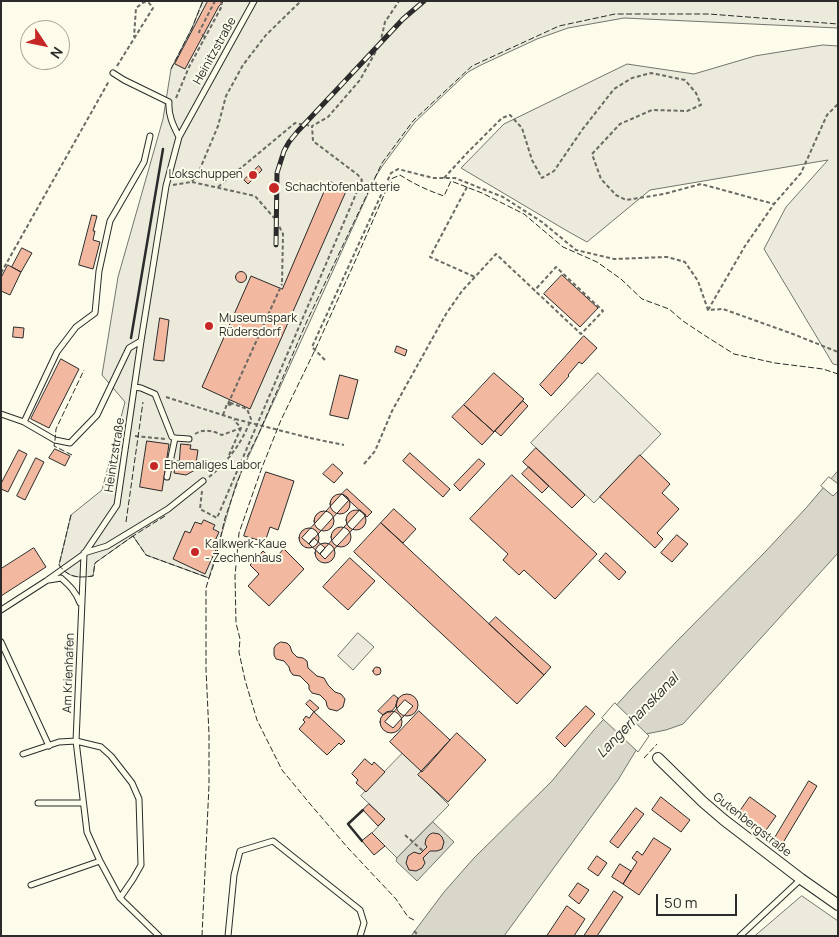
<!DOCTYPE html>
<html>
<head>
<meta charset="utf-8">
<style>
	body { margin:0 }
	#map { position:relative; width:839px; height:937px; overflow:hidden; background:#fdfbea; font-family:Manrope,sans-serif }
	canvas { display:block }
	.frame { position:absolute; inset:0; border:2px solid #2b2b2b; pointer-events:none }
	.north { position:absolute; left:20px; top:20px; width:50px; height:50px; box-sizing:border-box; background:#fdfbea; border:1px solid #a9a89e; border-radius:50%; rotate:124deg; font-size:14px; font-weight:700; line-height:20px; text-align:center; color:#2b2b2b }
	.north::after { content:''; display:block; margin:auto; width:18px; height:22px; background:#c62828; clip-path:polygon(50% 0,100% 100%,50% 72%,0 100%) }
	.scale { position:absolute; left:656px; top:894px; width:81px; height:22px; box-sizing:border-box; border:2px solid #2b2b2b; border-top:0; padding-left:6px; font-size:15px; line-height:18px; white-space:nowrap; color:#2b2b2b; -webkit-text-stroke:4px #fdfbea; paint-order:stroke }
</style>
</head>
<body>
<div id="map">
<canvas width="839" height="937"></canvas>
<div class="frame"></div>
<div class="north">N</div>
<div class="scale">50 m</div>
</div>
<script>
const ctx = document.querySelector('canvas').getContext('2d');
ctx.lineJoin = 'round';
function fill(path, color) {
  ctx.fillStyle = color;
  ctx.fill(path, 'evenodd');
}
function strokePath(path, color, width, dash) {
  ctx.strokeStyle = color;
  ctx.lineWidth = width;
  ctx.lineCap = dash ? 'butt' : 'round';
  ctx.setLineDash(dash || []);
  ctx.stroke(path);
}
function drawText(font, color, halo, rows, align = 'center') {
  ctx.font = font + ' Manrope,sans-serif';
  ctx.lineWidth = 4;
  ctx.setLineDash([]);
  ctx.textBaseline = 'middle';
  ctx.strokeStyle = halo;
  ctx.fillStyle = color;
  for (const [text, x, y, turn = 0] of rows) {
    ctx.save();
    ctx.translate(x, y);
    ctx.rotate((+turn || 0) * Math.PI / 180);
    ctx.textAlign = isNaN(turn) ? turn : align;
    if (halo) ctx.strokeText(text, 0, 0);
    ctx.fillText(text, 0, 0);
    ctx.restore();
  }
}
const green = new Path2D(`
	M203,1H838V28L624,18L568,28L537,39L481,65L468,72L415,122L383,165L376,176L236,484L209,578L146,555L133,536L95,563L93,576C78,578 69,578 59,565L71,515L102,490L125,402L102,375L118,277L163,119L171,69L192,28Z
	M823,45L838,46V365L833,364L764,249L786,207L828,160L650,190L587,242L569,232L461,168L504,124L627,64L694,74L755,56Z
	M802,896L838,921V936H755Z`);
fill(green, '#ecebdb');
strokePath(green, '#74746e', 1);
const parking = new Path2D(`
	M598,373L661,434L594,503L531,443Z
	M358,633L374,647L353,670L338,656Z
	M403,753L422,772L419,775L449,805L397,858L372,833L385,819L361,796Z`);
fill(parking, '#eceadb');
strokePath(parking, '#74746e', 1);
const water = new Path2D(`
	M838,471V553L683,724L666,730L646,734L618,780L504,936H411L444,892L474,858L552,781L593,731L632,688L678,640L766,551L806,508Z
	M433,822L454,842L417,881L396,861L397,858Z`);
fill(water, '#d8d7c9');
strokePath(water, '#74746e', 1);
const pier = new Path2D(`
	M829,477L838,484V491L833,496L821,486Z
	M615,703L649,736L638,752L602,718Z`);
fill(pier, '#fdfbea');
strokePath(pier, '#74746e', 1);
const building = new Path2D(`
	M208,1H224L219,6L185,69L175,64Z
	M259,166L262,170L248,184L244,180Z
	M329,181L347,189L250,409L202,387L251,276L282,289Z
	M92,215L97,216L93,231H95L93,240L100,242L93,269L79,265Z
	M22,248L32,253L21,272L12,267Z
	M8,265L21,272L10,295L1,291V278Z
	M235.5 277a5.5 5.5 0 1 1 11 0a5.5 5.5 0 1 1-11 0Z
	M562,275L598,308L580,327L544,294Z
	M160,318L169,320L164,361L154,360Z
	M14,327L24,328L23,338L13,337Z
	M584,336L597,348L582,364L579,362L568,375L569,376L551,396L540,385Z
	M397,346L407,350L405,356L395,352Z
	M61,359L79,369L49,428L31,419Z
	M494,373L524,399L494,432L464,405Z
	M340,375L358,380L348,419L330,415Z
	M523,401L528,406L501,436L495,431Z
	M464,405L494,432L482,445L452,417Z
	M147,441L169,444L162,491L140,487Z
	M181,444L191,445L190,449L198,450L195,470L186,475L174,473L176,461H179Z
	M536,448L585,495L572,508L523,462Z
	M55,449L70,456L65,466L49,458Z
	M19,450L27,454L8,492L1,489V484Z
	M410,453L450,489L443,497L403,461Z
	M640,455L670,484L662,493L679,509L657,533L663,539L655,548L600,497Z
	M36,458L44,462L25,500L17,496Z
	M479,459L485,464L460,491L454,485Z
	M333,464L343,473L334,483L323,474Z
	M529,467L549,486L542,493L522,474Z
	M266,472L294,481L278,530L270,527L265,542L244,536Z
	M512,475L597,554L555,599L524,570L519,575L503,560L508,554L470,519Z
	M347,489L372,512L367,517L342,494Z
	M330 504a10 10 0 1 1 20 0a10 10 0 1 1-20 0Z
	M342,494L349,500L309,544L302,538Z
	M394,509L416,529L403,543L381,523Z
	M346 520a10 10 0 1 1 20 0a10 10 0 1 1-20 0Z
	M360,510L366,515L325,559L320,554Z
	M314 521a10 10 0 1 1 20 0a10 10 0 1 1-20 0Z
	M204,520L215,525L213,529L219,532L214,543L218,545L205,574L173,559L185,531L190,533L195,522L201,524Z
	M381,523L544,675L517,704L354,552Z
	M331 537a10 10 0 1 1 20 0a10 10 0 1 1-20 0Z
	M299 538a10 10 0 1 1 20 0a10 10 0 1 1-20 0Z
	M677,535L688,544L672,562L661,553Z
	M314,538L325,548L320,554L309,544Z
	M315 553a10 10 0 1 1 20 0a10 10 0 1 1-20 0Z
	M34,548L46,567L1,596V569Z
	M284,549L304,569L269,606L248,586L259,574L250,565L263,551L273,560Z
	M606,553L626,572L619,580L599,561Z
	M350,558L375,581L348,610L323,587Z
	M496,617L551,667L544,675L489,624Z
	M281,642L287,643L290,646L292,652L297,657L303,658L307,661L308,668L317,676L324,678L328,685L335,692L341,694L345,699L343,707L337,711L329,709L327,706L326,701L320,695L312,693L309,689V685L300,676L293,675L290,671L289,667L284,661L276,659L274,655V648L276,645Z
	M373 671a4 4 0 1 1 8 0a4 4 0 1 1-8 0Z
	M396 705a11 11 0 1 1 22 0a11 11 0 1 1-22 0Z
	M394,695L398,698L396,706L391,712H388L383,715L378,711Z
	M310,700L319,708L314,712L306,704Z
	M405,700L413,706L393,728L385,722Z
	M586,706L595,714L565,747L556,738Z
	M419,711L450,740L422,772L390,742Z
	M380 722a11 11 0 1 1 22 0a11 11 0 1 1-22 0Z
	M314,712L345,741L341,745L339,743L327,755L299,729L305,722L303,720L306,716L309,718Z
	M457,733L486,760L448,802L418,775Z
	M365,759L372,765L374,762L385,772L366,792L356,783L358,780L352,774Z
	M809,781L817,786L781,846L773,841Z
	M661,797L690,820L681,832L652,810Z
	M750,797L776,816L764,833L738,814Z
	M369,804L385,819L378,826L363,810Z
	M636,808L644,814L618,848L610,842Z
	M372,833L385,846L374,855L362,841Z
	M433,833L439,834L442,837L444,842L442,849L437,851H430L423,858L425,863L422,868L416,871L409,870L406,863L408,856L414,852L420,854L427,847L425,844L426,839L429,835Z
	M654,838L671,849L639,895L623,884L637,862L632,858L637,851L642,855Z
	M597,856L607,863L598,876L588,869Z
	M620,864L631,871L623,884L612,877Z
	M578,883L589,890L579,904L569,896Z
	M614,891L623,897L597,936H584Z
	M567,906L585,919L574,936H547Z`);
fill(building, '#f2b8a0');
strokePath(building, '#2b2b2b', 1);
const service = new Path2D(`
	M113,73L124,80L169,102C168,115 173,125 179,137
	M135,387L141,388L155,394L172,437L175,438L189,439
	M1,414L24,422L55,440L70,443L97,415L129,348L141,341
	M24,422L57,352L76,327L95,313L99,271L110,221L144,162L150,136
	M167,477L175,438
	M84,553L107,546L168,509L203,481
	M84,554L76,741L87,832L100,861L120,898L159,936
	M49,580L61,578C70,586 76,592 80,603
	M1,610L46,581L84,554L117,505L141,341L166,186L179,137L254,1
	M1,642L49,746
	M23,754L59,742L76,741L101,747L111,756L132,783L139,799L141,865L133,879L120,898
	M38,803H83
	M31,885L100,861
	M228,936L234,875L240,851L273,841L360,910L364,923L360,936
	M740,936L801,879`);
const minor = new Path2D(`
	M658,758L703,802L724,820L801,879L838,905`);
strokePath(service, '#2b2b2b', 7);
strokePath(minor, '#2b2b2b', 12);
strokePath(new Path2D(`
	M205,37L199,32L215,1
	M117,66L153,8L149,3L144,2L136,8L134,37
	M176,98L189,67L222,6L221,1
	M444,178L468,152L502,118L510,115L522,128L532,160L542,178L554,171L582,130L614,89L632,78L651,73L685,80L696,93L701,105L687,111L652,110L620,124L592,154L601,179L616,195L626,200L664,194L701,184L774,204
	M192,182L255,196L276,220L283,234L282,284
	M173,185L191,182L197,176L218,126L226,96L243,65L266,35L301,1
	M218,187L295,123L312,126
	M467,187L430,257L475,277
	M1,273L109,81
	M708,310L745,246L774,204L801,173L827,115L838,104
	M325,360L312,347L391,173L398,169L433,178H455L503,197L542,222L576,250L614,259L667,257L685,262L698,281L708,310L723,309L793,334L838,352
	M166,397L235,419
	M223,415L227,404
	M195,434C204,428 213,431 222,435L241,428L234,420
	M135,436L165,439
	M310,438L344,445
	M229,455L241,428
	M364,464L375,451L392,411L446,314L462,291L496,254L581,334L603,311L556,267L534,291
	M209,477C228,462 243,441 251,419L247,409L228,402L232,406L228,404
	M202,491L200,509L217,518L362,180L358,175L313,141L312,126L328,117L360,80L380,44L385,22L399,1
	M405,835L423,851
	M414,931L419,936`), '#6a6964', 2, [4, 2.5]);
strokePath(service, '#fdfbea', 5);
strokePath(minor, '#fdfbea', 10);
const rail = new Path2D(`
	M276,245L277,173L284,151L289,142L298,131L403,19L424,1`);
strokePath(rail, '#2b2b2b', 5);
strokePath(rail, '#fdfbea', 3, [9]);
strokePath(new Path2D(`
	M228,404L282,284
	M235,419L310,438`), '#6a6964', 2, [4, 2.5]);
strokePath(new Path2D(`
	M171,69L192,28L203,1
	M72,455L54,446L55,440L56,429L84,370
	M71,515L59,565C69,578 78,578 93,576L95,563L133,536
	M165,516L133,536L146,555L209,578L215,561L225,518L245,461L259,433L307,321L382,163L413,121L472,66L559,26L615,14H709L838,24
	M126,522L143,402
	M644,758L657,744
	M414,920L408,917L396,899L348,848L311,805L282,770L257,720L245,680L239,652L240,639L236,623L235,576L239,533L261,470L281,420L315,350L357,257L391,179L400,175C414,184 429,191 444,196L451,181L482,193L524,214L563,247L597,262L621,279L642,299L669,309L683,321L704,335L734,354L775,363L823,369L838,374
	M202,936L209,785V734L206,669V588L209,578`), '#2b2b2b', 1, [6, 2.5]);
strokePath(new Path2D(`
	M131,338L163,149
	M362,841L348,824L363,810`), '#2b2b2b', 2.5);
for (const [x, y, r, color] of [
	[253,175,5,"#c62828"],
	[274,188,6,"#c62828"],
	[209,326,5,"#c62828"],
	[154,466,5,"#c62828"],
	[195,552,5,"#c62828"]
]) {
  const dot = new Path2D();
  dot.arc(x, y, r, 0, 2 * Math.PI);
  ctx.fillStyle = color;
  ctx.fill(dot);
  strokePath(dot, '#fdfbea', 2);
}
drawText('12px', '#2b2b2b', '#fdfbea', [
	["Heinitzstraße",215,51,-61],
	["Heinitzstraße",115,455,-81],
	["Am Krienhafen",69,673,-88],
	["Gutenbergstraße",752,825,38]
]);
drawText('12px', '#2b2b2b', '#fdfbea', [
	["Lokschuppen",243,175,"right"],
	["Schachtofenbatterie",285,188],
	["Museumspark",219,319],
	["Rüdersdorf",219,333],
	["Ehemaliges Labor",164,466],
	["Kalkwerk-Kaue",205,545],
	["- Zechenhaus",205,559]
], 'left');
drawText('italic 14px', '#2b2b2b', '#fdfbea', [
	["Langerhanskanal",638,716,-46]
]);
</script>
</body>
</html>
